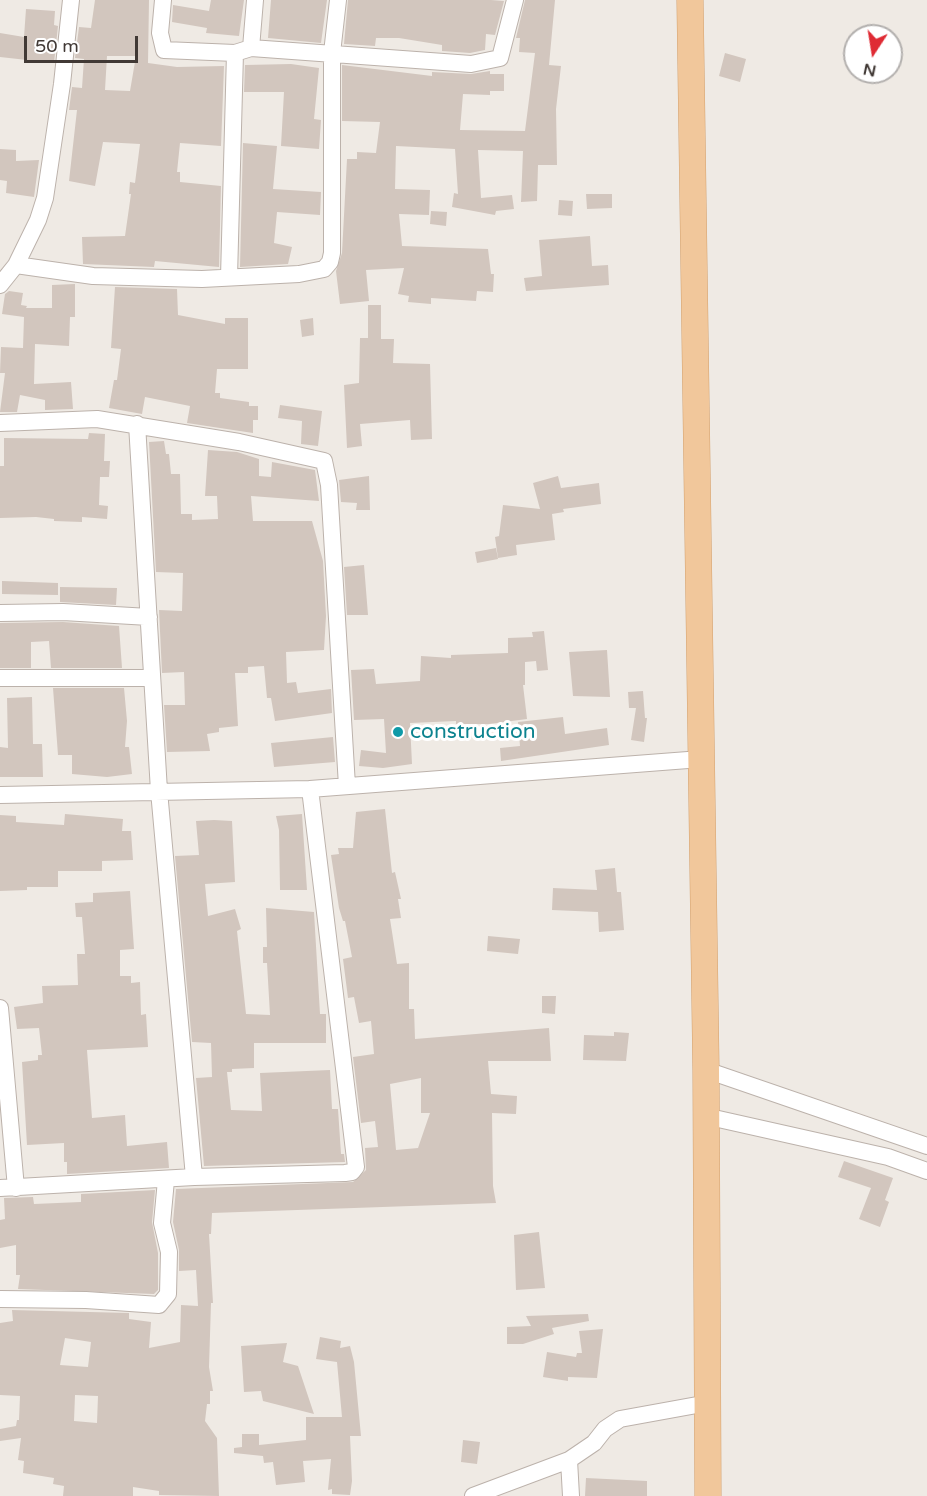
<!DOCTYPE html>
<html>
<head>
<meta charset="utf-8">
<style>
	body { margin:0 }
	#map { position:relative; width:927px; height:1496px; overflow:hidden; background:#efeae4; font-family:"Varela Round",sans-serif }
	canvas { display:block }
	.north { position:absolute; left:843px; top:24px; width:60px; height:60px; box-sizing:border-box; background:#fff; border:2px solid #b3b0ae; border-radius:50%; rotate:192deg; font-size:16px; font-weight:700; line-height:24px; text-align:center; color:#413935 }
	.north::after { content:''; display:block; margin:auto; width:21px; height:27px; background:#df2b34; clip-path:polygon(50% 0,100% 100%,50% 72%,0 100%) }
	.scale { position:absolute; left:24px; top:36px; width:114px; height:27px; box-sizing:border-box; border:3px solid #413935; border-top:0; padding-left:8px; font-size:18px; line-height:21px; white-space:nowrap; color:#413935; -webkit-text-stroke:4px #fff; paint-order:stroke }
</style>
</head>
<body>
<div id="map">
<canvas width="927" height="1496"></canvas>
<div class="north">N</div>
<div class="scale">50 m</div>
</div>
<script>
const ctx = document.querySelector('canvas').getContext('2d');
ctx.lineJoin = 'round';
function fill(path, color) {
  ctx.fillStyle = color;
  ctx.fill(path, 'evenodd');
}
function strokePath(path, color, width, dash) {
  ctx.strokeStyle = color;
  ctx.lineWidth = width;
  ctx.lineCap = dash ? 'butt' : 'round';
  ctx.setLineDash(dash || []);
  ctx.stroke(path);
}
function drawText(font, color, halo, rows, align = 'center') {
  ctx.font = font + ' "Varela Round",sans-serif';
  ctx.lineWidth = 6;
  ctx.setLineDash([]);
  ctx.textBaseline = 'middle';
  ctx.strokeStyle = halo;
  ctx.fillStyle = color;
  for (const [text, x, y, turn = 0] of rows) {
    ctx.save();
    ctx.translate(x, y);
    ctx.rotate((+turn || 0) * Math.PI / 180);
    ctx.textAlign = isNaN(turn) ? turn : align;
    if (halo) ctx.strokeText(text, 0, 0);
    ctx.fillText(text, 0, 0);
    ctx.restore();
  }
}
fill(new Path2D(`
	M95,0H149L148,63L177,67L224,66L221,146L180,143L177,172H180V182L221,186L219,267L155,261L154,267L83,264L82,237L125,236L131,194H129L130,182L135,183L140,144L103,142L95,186L69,181L77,110H69L72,87L82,88L84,59L75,58L79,27L91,28ZM107,56H136L130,91L105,90Z
	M211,0H244L239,36L206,33L207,28L172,22L173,5L209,11Z
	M271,0H327L321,43L268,38Z
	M348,0H491L504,1L495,35L486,34L485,50L470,53L442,51V45L399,38H376L375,46L344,44Z
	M525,0H555L549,65L561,66L556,109L557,165H538L537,201L521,202L523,151L478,150L481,198L512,195L514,209L496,211L495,215L452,207L454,193L458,194L455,149L396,146L395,189L430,190L429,215L399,214L402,246L488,249L491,274H494L493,292L477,291L476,301L431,298V304L408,302L409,296L398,294L404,268L366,270L369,301L340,304L336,271L342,253L347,159H357V152L376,153L380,122L342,121V65L432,76V72L471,74L490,71V74H504V91H490V95L463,94L460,130L525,131L535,53L519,52L520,38H516Z
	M26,9L55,11L54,25L58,26L54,63L0,57V33L24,37Z
	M725,53L746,59L740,82L719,76Z
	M291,64L319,68L314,119L321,120L319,149L281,146L284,92H244L245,65Z
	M243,143L277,146L273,189L321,192L320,215L277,212L274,243L292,247L288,264L240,267Z
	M0,149L16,150V161L39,160L34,197L6,193L7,181L0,180Z
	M586,194H612V208L587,209Z
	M559,200L573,201L572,216L558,215Z
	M431,211L447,212L446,226L430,224Z
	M590,236L592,266L608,265L609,285L526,291L524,278L542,276L539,240Z
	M75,284V317H70L69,346L35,344L34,384L71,382L73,409L45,410V400L20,395L17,412H0L5,373H0L1,347L23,348L24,317L2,314L5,294L9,291L23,293L21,305L27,306L26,308H52V285Z
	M115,287L177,289L178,315L225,324V318H248V369H217L215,393H220V398L249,402V406H258V420H253V433L187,423L190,406L145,397L142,414L109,408L114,380H117L121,349L111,348Z
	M368,305H381V339H394L393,363L430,364L432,439L411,440L410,420L360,424L362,446L347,448L344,385L359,383L360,338H368Z
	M313,318L314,335L302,337L300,320Z
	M280,405L322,411L318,446L301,444L302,421L278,418Z
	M89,433L105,434L104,461H110L109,477H100L99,505L108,506L107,519L82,517V522L54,521V519L36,517L0,518V466H4V438L88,439Z
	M164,441L166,454H169L171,474H180L181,514H192V520L218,519L217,496H205L208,450L237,452L259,459V476L271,477L272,462L315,470L319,501L251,496L253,521H312L323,561L326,616L324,650L286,652L287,683L296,682L298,693L331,689L332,713L275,721L271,698H267L264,666L248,667V673H235L238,726L219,728V732L207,734L210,751L167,752L164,705H185L184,672L162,673L159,610L182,611L183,573L156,572L149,442Z
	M369,476L370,510H356L357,503L341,502L339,480Z
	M558,476L561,488L599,483L601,504L563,509L564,512L552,514L555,540L516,545L517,555L498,558L495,537L499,536L503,505L540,509L533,483Z
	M496,548L498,559L477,563L475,552Z
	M364,565L368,615H347L344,567Z
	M2,581L58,583V595L2,594Z
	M60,587L117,588L116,605L60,602Z
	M63,622L119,626L122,668H51L49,641L31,642V668H0V623Z
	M544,631L548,670L537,671L536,661L525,662V685H523L527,719L489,724H456V721L410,723L412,764L383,768L359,766L361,750L386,753L384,719L354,720L351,670L374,669L376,684L420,681L421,656L451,658V655L508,653V638L533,637L532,632Z
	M607,650L610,697L573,696L569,652Z
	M53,688H124L127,721L125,747H129L132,774L107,777L72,774V755H58Z
	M643,691L645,718H647L644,742L631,740L636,708H629L628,692Z
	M32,697L33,744H42L43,777H0V747L8,748L7,698Z
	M563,717L565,734L607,728L609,745L501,761L500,748L520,746L518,722Z
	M333,737L335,762L274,767L271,743Z
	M385,809L392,873L395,872L401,899H398L401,918L390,919L397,964L409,963V1009H414L415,1039L549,1028L551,1061H488L491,1094L517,1096L516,1114L492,1113L493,1186L496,1203L212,1213L211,1234H209L213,1303H211L209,1367L213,1391H210V1404H207L205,1421L217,1438L219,1496L159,1495V1491L133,1487V1496H63L64,1486L53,1484L54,1478L23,1473L24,1461L18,1460L21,1438L0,1441V1429L16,1426L17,1420H19L20,1396L0,1395V1323L13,1321L12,1310L129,1313V1319L151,1322L149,1348L180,1342L181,1305L198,1306L196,1270L179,1271V1250L173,1222L176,1189L353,1182L366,1170L365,1148L378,1147L375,1121L361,1123L353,1057L374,1054L371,1021L359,1023L354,997L348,998L343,959L352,957L345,921H343L339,908L331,855L339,854L338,848H353L356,812ZM421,1078V1113H430L418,1148L396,1150L390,1084ZM65,1338L91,1342L88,1367L60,1365ZM75,1395L98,1396L97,1423L74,1421Z
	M65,814L123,819L122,831H131L133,860L102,861V871H58V887H27V890L0,891V815L16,816V822L64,825Z
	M302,814L307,890H280L279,830L276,816Z
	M214,820L232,821L235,882L205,884L208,916L235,909L241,929L237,931L246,1014L270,1015L267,963H263V947H267L266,908L314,912L320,1014H326V1043H254V1068L232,1069V1072H227L231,1110L262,1111L260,1073L330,1070L332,1109H338L341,1154H344L345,1162L204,1166L196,1078L212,1077L211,1043L192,1042L175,856L199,855L196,821Z
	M615,868L617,892H621L624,930L599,932L598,912L552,910L553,888L597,890L595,870Z
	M130,891L134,949L120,950V976H131V983L140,982L141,1015L146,1014L148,1047L87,1050L92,1118L125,1115L127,1146L167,1142L169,1168L67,1174V1162H64V1143L27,1145L22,1062L38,1060V1055H42L39,1028L17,1029L14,1007L43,1003L42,986L78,985L77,954H85L82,917H76L75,903L93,902V893Z
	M488,936L520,939L518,954L487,951Z
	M542,996H556L555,1014L542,1013Z
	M614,1032L629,1033L626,1061L583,1060L584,1035L614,1036Z
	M844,1161L893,1178L885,1200L889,1202L880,1227L859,1219L871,1188L838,1177Z
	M155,1190L152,1222L158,1253V1290L154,1294L18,1289L20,1275H16V1245L0,1248V1220L5,1219L4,1198L33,1197L34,1204L81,1202V1194Z
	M539,1232L545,1288L516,1290L514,1235Z
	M588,1314L589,1321L552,1328L554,1334L523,1344H507V1327L531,1326L526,1316Z
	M603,1329L597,1378L568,1377V1381L543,1377L547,1352L576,1357L577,1353H582L579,1331Z
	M320,1337L341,1341L340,1348L350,1346L354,1362L361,1436H350L352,1481L350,1495L332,1494V1489L328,1490L331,1459L303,1461L305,1482L276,1485L273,1462L264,1463L263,1456L234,1453V1448L242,1447V1434H259V1445L306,1440V1417H342L337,1362L316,1359Z
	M287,1343L283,1362L298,1366L314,1414L263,1401L261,1391L244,1392L241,1346Z
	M463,1440L480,1442L477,1464L461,1462Z
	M586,1478L647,1481V1496H585Z`), '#d2c6be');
const minor = new Path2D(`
	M163,0L160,33L164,50L235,53L251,48L471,64L500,58L515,0
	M251,48L255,0
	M16,265L93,276L202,279L299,274L324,269L330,262L332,253V53L338,0
	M229,277L235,53
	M0,285L16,265L38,220L45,198L62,84L71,0
	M0,423L97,419L239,442L324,461L329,485L347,786
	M137,424L159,791L194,1177
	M0,613L63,612L149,617
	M0,678H152
	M0,795L310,789L701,759
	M0,1008L16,1188
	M706,1070L927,1146
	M705,1116L888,1157L927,1171
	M0,1188L194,1177L345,1173L352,1172L356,1167L310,789
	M0,1299L86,1300L159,1305L168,1294L169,1252L162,1223L166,1180
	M473,1496L569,1460
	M571,1496L569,1460L594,1443L605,1429L620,1419L708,1403`);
const primary = new Path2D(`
	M690,0L706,1070L708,1496`);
strokePath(minor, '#bcb2ab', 18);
strokePath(primary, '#d3a16e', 27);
strokePath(minor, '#fff', 16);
strokePath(primary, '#f1c79b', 26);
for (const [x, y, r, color] of [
	[398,732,6,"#0f9aa8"]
]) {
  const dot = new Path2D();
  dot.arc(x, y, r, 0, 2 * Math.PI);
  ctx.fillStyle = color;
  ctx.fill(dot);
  strokePath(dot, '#fff', 2);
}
drawText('21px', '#0d838f', '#fff', [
	["construction",410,732]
], 'left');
</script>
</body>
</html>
